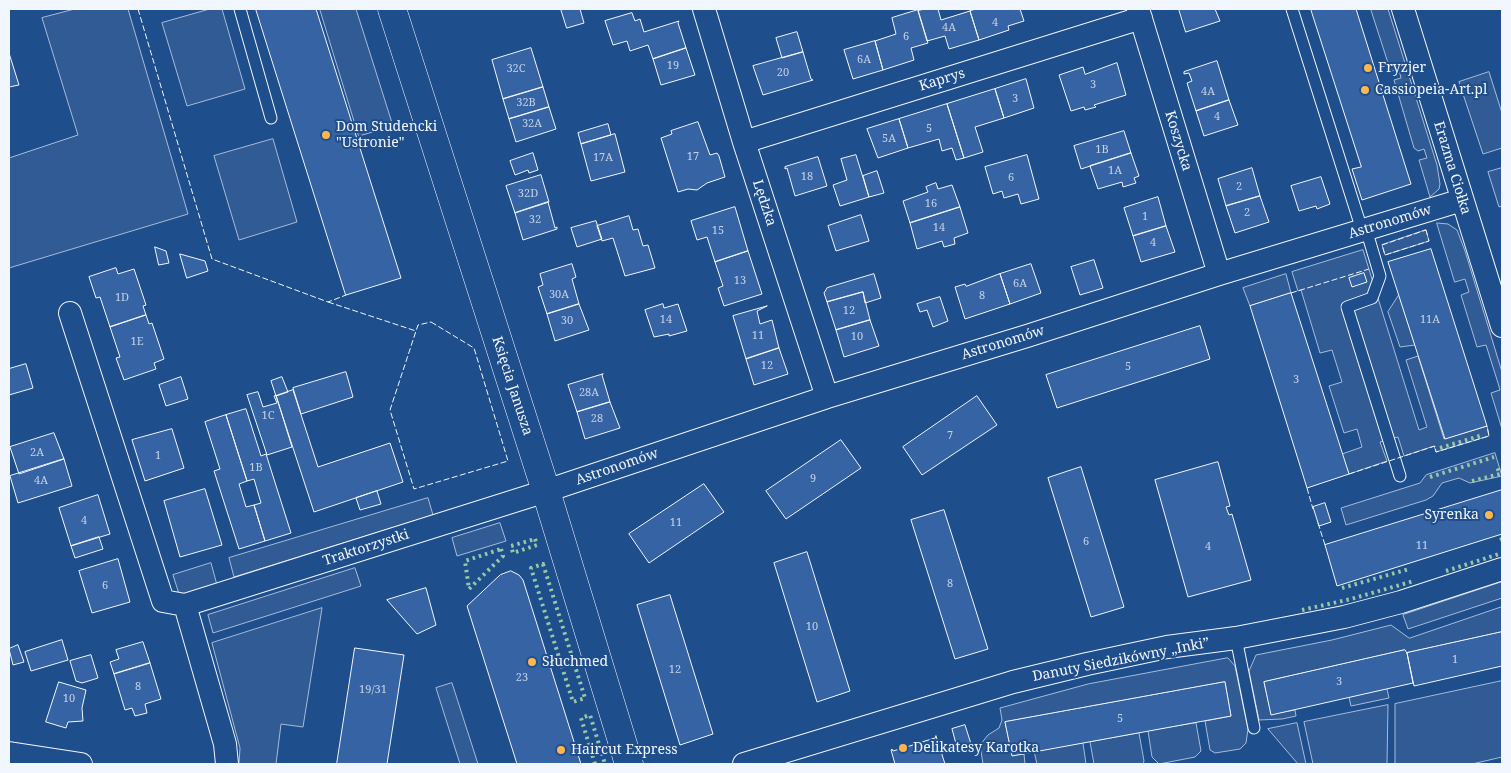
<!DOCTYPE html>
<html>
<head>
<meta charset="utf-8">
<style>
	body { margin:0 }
	#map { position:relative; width:1511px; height:773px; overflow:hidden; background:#1f4e8c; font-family:"Noto Serif",serif }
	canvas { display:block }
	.frame { position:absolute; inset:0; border:10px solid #f2f6ff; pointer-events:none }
</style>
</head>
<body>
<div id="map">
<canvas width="1511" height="773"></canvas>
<div class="frame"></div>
</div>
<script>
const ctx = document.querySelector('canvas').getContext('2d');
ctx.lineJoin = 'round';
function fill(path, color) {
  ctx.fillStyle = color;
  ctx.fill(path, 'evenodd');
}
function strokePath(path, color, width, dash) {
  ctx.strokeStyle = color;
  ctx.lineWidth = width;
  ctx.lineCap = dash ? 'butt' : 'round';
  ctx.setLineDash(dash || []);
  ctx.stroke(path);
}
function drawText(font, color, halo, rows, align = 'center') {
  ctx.font = font + ' "Noto Serif",serif';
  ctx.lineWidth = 4;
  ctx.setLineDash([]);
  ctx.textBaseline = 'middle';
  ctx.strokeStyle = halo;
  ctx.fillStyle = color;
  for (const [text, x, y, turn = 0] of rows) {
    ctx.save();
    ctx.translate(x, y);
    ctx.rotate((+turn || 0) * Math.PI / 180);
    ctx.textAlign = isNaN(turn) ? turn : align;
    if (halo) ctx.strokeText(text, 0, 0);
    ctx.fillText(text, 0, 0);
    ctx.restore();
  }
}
const built = new Path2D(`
	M75,9H128L188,214L9,268V158L78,135L42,18Z
	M210,9H222L245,89L187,106L162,23Z
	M320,9H356L393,126L359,136Z
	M1371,9H1388L1437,165L1440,184L1439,189L1430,197L1419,160L1427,158L1424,149L1418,151L1414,148L1394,80L1401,78L1399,70L1391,71Z
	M1489,72L1502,113V148L1483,154L1459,82Z
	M273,139L297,222L239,240L214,156Z
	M1502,168V206L1499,207L1488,172Z
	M1437,223L1448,224L1457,230L1465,251L1502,372V429L1491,393L1500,390L1498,383L1486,345L1477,347L1461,295L1469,292L1465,279L1455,282Z
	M1426,230L1429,241L1385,255L1382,245Z
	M1363,250L1419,430L1427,427L1406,360L1418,356L1444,439L1487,426L1489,436L1436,452L1434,446L1404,456L1398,437L1380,442L1387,461L1349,474L1342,454L1362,447L1357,429L1344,433L1329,386L1342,382L1332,350L1320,353L1301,290L1298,291L1292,272Z
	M1286,274L1291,293L1250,306L1243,288Z
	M1399,295L1415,345L1400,347L1388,312Z
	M1495,453L1502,476L1470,483L1459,478L1442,483L1433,496L1426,500L1346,525L1341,508L1420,483L1426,475Z
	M428,498L433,515L234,577L229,558Z
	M500,523L506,541L457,556L452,538Z
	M211,563L217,585L180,597L173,575Z
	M355,568L361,586L213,633L208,615Z
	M1502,582V598L1408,629L1403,615Z
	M1502,607V632L1405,653L1404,650L1264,682L1271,714L1295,710L1296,716L1282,719L1259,720L1249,671L1256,655L1332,640L1391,625L1409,638Z
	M322,608L303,727L281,724L276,764H239L240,748L212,643Z
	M1228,658L1235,666L1248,729L1246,743L1240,749L1215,753L1210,750L1205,721L1231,716L1225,682L1005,722L1012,755L1024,754L1025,764H983L980,745L988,735L999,728L1002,720L1000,708L1088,684Z
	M1502,681V757L1472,764H1395V704Z
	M452,683L478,764H460L436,688Z
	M1387,689L1389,698L1351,706L1349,697Z
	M1388,705L1387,764H1313L1304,722Z
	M1196,723L1201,751L1195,757L1159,764L1152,757L1148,731Z
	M1297,723L1306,764H1298L1268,729Z
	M1139,733L1144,761L1143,764H1094L1090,742Z
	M1083,743L1086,764H1037L1034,751Z`);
fill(built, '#305b95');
strokePath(built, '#a8bbd7', 1);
const building = new Path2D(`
	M256,9H316L401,278L346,295Z
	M561,9H580L584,23L567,28Z
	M925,9H938L941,20L970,11L979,40L949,49L945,36L927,41L918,11Z
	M977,9H1020L1024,21L1008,26L1009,30L979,40L970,11Z
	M1179,9H1215L1220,21L1186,32Z
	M1311,9H1356L1411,184L1362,200L1352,169L1361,167Z
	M918,10L928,43L911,48L914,60L883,70L875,41L896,34L892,18Z
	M632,13L635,21L640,19L644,32L679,21L678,23L686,48L653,59L648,45L630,51L627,41L613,45L605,21Z
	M797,32L803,52L782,58L776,38Z
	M875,41L883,70L853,79L844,50Z
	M531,48L543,87L503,99L492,60Z
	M686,48L695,75L661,85L653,59Z
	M803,52L811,79L813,80L763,95L753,66Z
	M9,53L19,85L9,87Z
	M1217,61L1229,100L1196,111L1187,83L1192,81L1189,73L1184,74V72Z
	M1117,63L1126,95L1094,105L1096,107L1085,110L1084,107L1071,111L1059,75L1083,67L1085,74Z
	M1026,79L1034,108L1004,118L995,89Z
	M543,87L549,107L509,119L503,99Z
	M995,89L1004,118L975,127L983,152L964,158L947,104Z
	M1229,100L1238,125L1204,136L1196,111Z
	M947,104L964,158L956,160L952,148L942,151L939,139L908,148L899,119Z
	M549,107L556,129L516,142L509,119Z
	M899,119L908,148L878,158L867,129Z
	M698,122L710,155L717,153L719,156L725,177L707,183L697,190L688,189L678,192L661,138L672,134L671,131Z
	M608,124L611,135L581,144L578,133Z
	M1124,131L1131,153L1081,169L1074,146Z
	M615,134L625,172L591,181L581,144Z
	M533,153L538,170L529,173L528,170L515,175L510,161Z
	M1131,153L1139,176L1134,178L1136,183L1123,187L1122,182L1098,189L1090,166Z
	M856,155L869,197L840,206L833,185L847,180L841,159Z
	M1027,155L1039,199L1021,204L1018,194L1004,198L1002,191L993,194L985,167Z
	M818,157L827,186L795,196L787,168L785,169V167Z
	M1252,168L1260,196L1226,206L1218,179Z
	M877,171L884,193L869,197L863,176Z
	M541,175L549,202L515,213L506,186Z
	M1321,177L1330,204L1317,209L1316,206L1299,211L1291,186Z
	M936,183L938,189L952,185L960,207L910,223L903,201L928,192L926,187Z
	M1260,196L1269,222L1235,233L1226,206Z
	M1158,197L1166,226L1133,236L1124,208Z
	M548,202L555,228L557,227V229L523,240L515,213Z
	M735,207L748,251L715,262L707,237L697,240L691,221Z
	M960,207L968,233L954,238L955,244L944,247L942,241L917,249L910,223Z
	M861,215L869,241L836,251L828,226Z
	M629,216L633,230L638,229L643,246L648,245L655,268L625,276L613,238L602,241L597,226Z
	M596,221L602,239L577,247L571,228Z
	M1166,226L1175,252L1141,262L1133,236Z
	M155,247L166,251L169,263L159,265Z
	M1431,249L1487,426L1445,439L1388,262Z
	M748,251L762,294L724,306L718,288L723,286L715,262Z
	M180,254L205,261L208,271L187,278Z
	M1094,260L1103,288L1080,295L1071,267Z
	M572,264L576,277L572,279L579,304L547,314L538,287L543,285L540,274Z
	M1031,264L1041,293L1010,304L1000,274Z
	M116,268L118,274L134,269L146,305L143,306L146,315L110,327L100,297L96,298L89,277Z
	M1364,273L1367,282L1352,287L1349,278Z
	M874,274L881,298L865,303L863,292L827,302L824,293L827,288Z
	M1000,274L1010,304L965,319L955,287L965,284L966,286Z
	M863,292L870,320L836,330L827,302Z
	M1291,293L1349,474L1307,488L1250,306Z
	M940,297L948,321L933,327L927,310L920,312L917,304Z
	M579,304L589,330L555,341L547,314Z
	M663,304L664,308L678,304L687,331L669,336V334L654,337L645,310Z
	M767,306L757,311L760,324L772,320L779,348L746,359L733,316Z
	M146,315L149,324L152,323L164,359L154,363L156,369L124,380L116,358L120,357L110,327Z
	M870,320L879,346L844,357L836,330Z
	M1200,326L1210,359L1057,408L1046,375Z
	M779,348L788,374L754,385L746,359Z
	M26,364L33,388L9,395V369Z
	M346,372L353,397L301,414L293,388Z
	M603,374L602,375L610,402L577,412L568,385Z
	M181,377L188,399L166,406L159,385Z
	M282,377L288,392L276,396L271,381Z
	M293,390L318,467L390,443L403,482L314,512L276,396Z
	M258,392L263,407L277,403L274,396L276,395L292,447L267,455L247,395Z
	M977,396L997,425L922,475L903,447Z
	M610,402L620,428L585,439L577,412Z
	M246,409L261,456L266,454L291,533L265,541L254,505L261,503L254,479L247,481L226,415Z
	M226,415L247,481L239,484L246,507L254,505L265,541L239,549L214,471L220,469L205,422Z
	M172,429L184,468L145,481L132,440Z
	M54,433L64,459L19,474L10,447Z
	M841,440L861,468L786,519L766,491Z
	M64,459L72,486L18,503L10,476Z
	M1218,462L1230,506L1226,507L1229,515L1232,514L1251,580L1188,597L1155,480Z
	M1081,467L1124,607L1091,617L1048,478Z
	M704,484L724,512L649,563L629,534Z
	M205,489L222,545L180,557L164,501Z
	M1502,490V534L1337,586L1325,545Z
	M377,491L381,504L360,510L356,498Z
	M98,495L110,534L71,546L59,508Z
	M1325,503L1331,522L1319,526L1313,507Z
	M944,510L988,649L955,659L911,520Z
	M99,537L103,549L75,558L71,546Z
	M807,552L850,691L817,702L774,563Z
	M118,559L130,602L92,613L79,571Z
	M511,571L519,575L523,580L581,764H517L467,606L500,575Z
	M426,588L436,625L417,634L387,600Z
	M670,595L713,734L680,745L637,605Z
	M1502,632V666L1414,686L1407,653Z
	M62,640L68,660L31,671L25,652Z
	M143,642L150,663L114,674L110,662L119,659L116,650Z
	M18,645L24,662L13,665L9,649Z
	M355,648L404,655L387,764H337Z
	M1405,650L1407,653L1413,683L1271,715L1264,682Z
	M91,655L98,678L82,683L76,681L70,661Z
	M150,663L161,699L145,704L147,713L135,716L132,708L125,710L114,674Z
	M59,682L86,690L82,708L83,721L68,722L66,728L46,722Z
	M1225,682L1231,716L1012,756L1005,722Z
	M965,725L972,747L958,751L952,729Z
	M936,736L945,764H895L891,750L892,749L893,751L913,745V743L915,742V744L935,738Z`);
fill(building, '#3563a3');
strokePath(building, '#f2f6ff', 1);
const lane = new Path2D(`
	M240,9L271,118
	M1292,9L1362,230
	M1366,229L1380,276L1372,298L1347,307L1400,476
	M1236,638L1254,728`);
const street = new Path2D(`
	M704,9L744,142L827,397
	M1138,9L1219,274
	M1403,9L1502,326
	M744,142L1141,18
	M70,313L163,601L185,605L225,744L227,764
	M185,605L546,491L827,397L1027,336L1219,274L1462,200
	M9,753L81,764
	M744,764L1013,682L1087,664L1167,647L1236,638L1344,617L1401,602L1502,569`);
const secondary = new Path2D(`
	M392,9L546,491L629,764`);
strokePath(lane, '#f2f6ff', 13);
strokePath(street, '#f2f6ff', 24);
strokePath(secondary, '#f2f6ff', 29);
strokePath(lane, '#1f4e8c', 11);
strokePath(street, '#1f4e8c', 22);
strokePath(secondary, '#1f4e8c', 28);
strokePath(new Path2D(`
	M1440,448L1483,435
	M1430,477L1494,457
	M1472,481L1500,474L1497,467
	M535,539L537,545L513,553L511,546Z
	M1500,540L1502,539
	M501,549L503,556L469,589L465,561Z
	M543,564L585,698L573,702L531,568Z
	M1446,571L1502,553
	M1342,588L1409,569
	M1302,610L1351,599L1414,581
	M595,764L581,718L590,715L605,764`), '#97c8a6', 4, [2.5, 4]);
strokePath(new Path2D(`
	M138,9L212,259L328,302L346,295
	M1426,230L1429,241L1385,255L1382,245Z
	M1291,293L1369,269
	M328,302L416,331
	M431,322L474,348L508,461L414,489L390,410L418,325Z
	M1349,474L1435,446L1436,452L1489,436L1487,426
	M1307,488L1313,509
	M1318,523L1325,545`), '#f2f6ff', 1, [6, 2.5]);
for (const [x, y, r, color] of [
	[1368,68,5,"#ffb74d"],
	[1365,90,5,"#ffb74d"],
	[326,135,5,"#ffb74d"],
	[1489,515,5,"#ffb74d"],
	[532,662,5,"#ffb74d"],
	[903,748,5,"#ffb74d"],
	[561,750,5,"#ffb74d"]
]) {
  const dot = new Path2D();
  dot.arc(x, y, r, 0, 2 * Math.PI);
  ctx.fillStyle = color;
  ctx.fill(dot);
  strokePath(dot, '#1f4e8c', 2);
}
drawText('11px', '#c3d1e8', null, [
	["4",995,23],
	["4A",949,28],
	["6",906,37],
	["6A",864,60],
	["19",673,66],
	["32C",516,69],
	["20",783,73],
	["3",1093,85],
	["4A",1208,92],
	["3",1015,99],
	["32B",526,103],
	["4",1217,117],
	["32A",532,124],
	["5",929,129],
	["5A",889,139],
	["1B",1102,150],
	["17",693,157],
	["17A",603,158],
	["1A",1115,171],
	["18",807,177],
	["6",1011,178],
	["2",1239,187],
	["32D",528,194],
	["16",931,204],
	["2",1247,213],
	["1",1145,217],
	["32",535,220],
	["14",939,228],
	["15",718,231],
	["4",1153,243],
	["13",740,281],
	["6A",1020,284],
	["30A",559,295],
	["8",982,296],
	["1D",122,298],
	["12",849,311],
	["14",666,320],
	["11A",1430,320],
	["30",567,321],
	["11",758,336],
	["10",857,337],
	["1E",137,342],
	["12",767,366],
	["5",1128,367],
	["3",1296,380],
	["28A",589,393],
	["1C",268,416],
	["28",597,419],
	["7",950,436],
	["2A",37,453],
	["1",158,456],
	["1B",256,468],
	["9",813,479],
	["4A",41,481],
	["4",84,521],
	["11",676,523],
	["6",1086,542],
	["11",1422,546],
	["4",1208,547],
	["8",950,584],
	["6",105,586],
	["10",812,627],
	["1",1455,660],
	["12",675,670],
	["23",522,678],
	["3",1339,682],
	["8",138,687],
	["19/31",373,690],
	["10",69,699],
	["5",1120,719]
]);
drawText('14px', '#f2f6ff', '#1f4e8c', [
	["Fryzjer",1378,68],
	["Cassiopeia-Art.pl",1375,90],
	["Dom Studencki",336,127],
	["\"Ustronie\"",336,143],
	["Syrenka",1479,515,"right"],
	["Słuchmed",542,662],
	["Delikatesy Karotka",913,748],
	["Haircut Express",571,750]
], 'left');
drawText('14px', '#f2f6ff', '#1f4e8c', [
	["Kaprys",942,80,-17],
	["Koszycka",1178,141,73],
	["Erazma Ciołka",1452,168,73],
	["Lędzka",764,203,72],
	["Astronomów",1390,222,-17],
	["Astronomów",1003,343,-17],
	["Księcia Janusza",512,386,72],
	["Astronomów",617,467,-19],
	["Traktorzystki",366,548,-18],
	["Danuty Siedzikówny „Inki”",1121,660,-11]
]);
</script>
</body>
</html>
